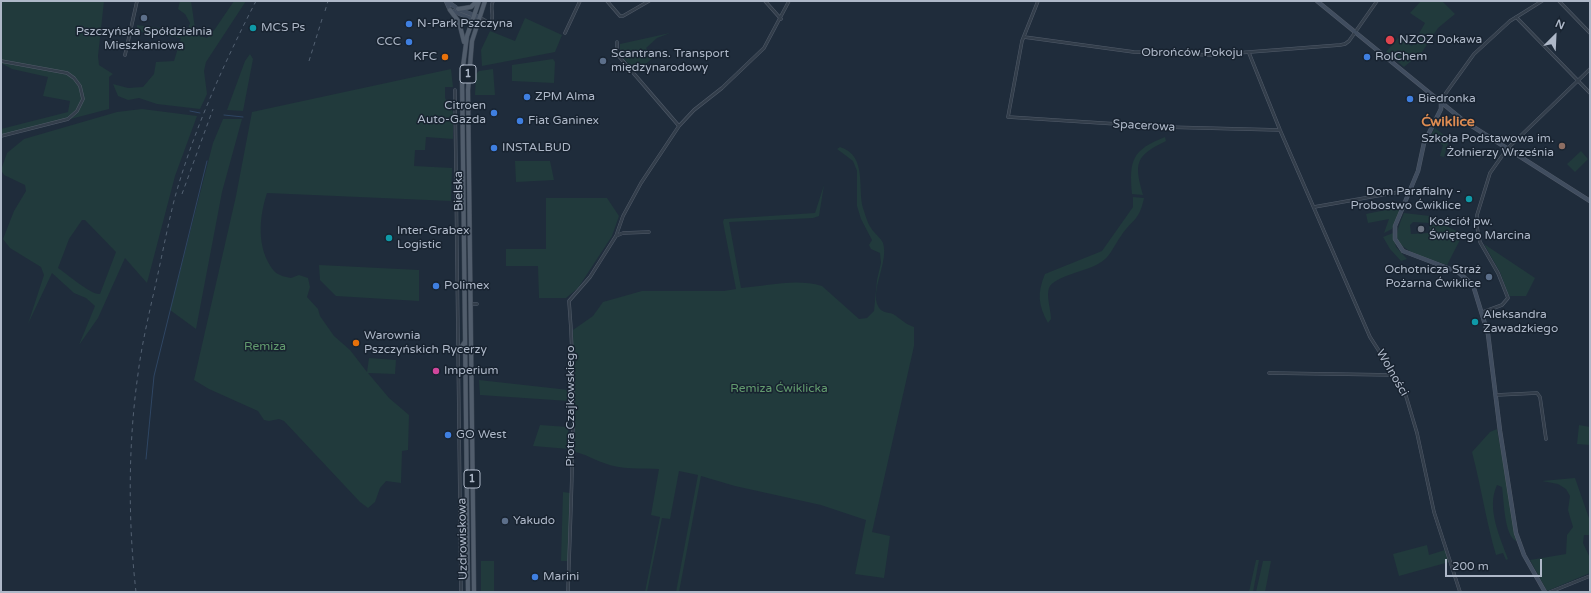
<!DOCTYPE html>
<html>
<head>
<meta charset="utf-8">
<style>
	body { margin:0 }
	#map { position:relative; width:1591px; height:593px; overflow:hidden; background:#1f2c3b; font-family:"Varela Round",sans-serif }
	canvas { display:block }
	.frame { position:absolute; inset:0; border:2px solid #aeb8c8; pointer-events:none }
	.north { position:absolute; left:1535px; top:16px; width:40px; height:40px; -webkit-text-stroke:3px #182330; paint-order:stroke; rotate:24deg; font-size:11px; font-weight:700; line-height:16px; text-align:center; color:#aeb8c8 }
	.north::after { content:''; display:block; margin:auto; width:14px; height:18px; background:#aeb8c8; clip-path:polygon(50% 0,100% 100%,50% 72%,0 100%) }
	.scale { position:absolute; left:1445px; top:559px; width:97px; height:18px; box-sizing:border-box; border:2px solid #aeb8c8; border-top:0; padding-left:5px; font-size:12px; line-height:14px; white-space:nowrap; color:#aeb8c8; -webkit-text-stroke:3px #182330; paint-order:stroke }
</style>
</head>
<body>
<div id="map">
<canvas width="1591" height="593"></canvas>
<div class="frame"></div>
<div class="north">N</div>
<div class="scale">200 m</div>
</div>
<script>
const ctx = document.querySelector('canvas').getContext('2d');
ctx.lineJoin = 'round';
function fill(path, color) {
  ctx.fillStyle = color;
  ctx.fill(path, 'evenodd');
}
function strokePath(path, color, width, dash) {
  ctx.strokeStyle = color;
  ctx.lineWidth = width;
  ctx.lineCap = dash ? 'butt' : 'round';
  ctx.setLineDash(dash || []);
  ctx.stroke(path);
}
function drawText(font, color, halo, rows, align = 'center') {
  ctx.font = font + ' "Varela Round",sans-serif';
  ctx.lineWidth = 3;
  ctx.setLineDash([]);
  ctx.textBaseline = 'middle';
  ctx.strokeStyle = halo;
  ctx.fillStyle = color;
  for (const [text, x, y, turn = 0] of rows) {
    ctx.save();
    ctx.translate(x, y);
    ctx.rotate((+turn || 0) * Math.PI / 180);
    ctx.textAlign = isNaN(turn) ? turn : align;
    if (halo) ctx.strokeText(text, 0, 0);
    ctx.fillText(text, 0, 0);
    ctx.restore();
  }
}
fill(new Path2D(`
	M1,1H104L98,56L99,65L113,74L109,77V109L1,137V129L68,112L70,101L43,96L48,77L12,69L1,63Z
	M180,1H191L196,35L207,38L215,29L234,1H246L206,62L204,71L207,94L200,109L157,104L139,98L128,100L118,96L113,84L128,88L143,87L154,74L156,62L174,61L181,38L137,31V25L187,32L190,23L185,14L178,9Z
	M1421,1H1442L1455,14L1438,28L1422,52L1404,67L1386,52L1398,38L1412,46L1425,23L1410,13Z
	M525,18L562,35L555,52L482,66L481,50L490,31L515,41Z
	M670,33L657,38L646,48L654,57L636,72L620,54V44Z
	M250,54L253,59L243,111L227,110L245,61Z
	M553,59L555,62L554,83L512,81V65Z
	M451,69L453,87H445V98L453,112V139L426,137L425,150H415L414,166L452,168L451,201L267,193C259,217 256,249 274,271C278,275 285,277 291,278L299,275L308,278L310,287L307,297L318,309L320,316L334,336L350,350L367,372L369,358L396,360L395,374L368,373L389,398L409,415L408,450L402,451L401,483L386,481L380,488L375,502L368,508L360,502L284,421L279,419L269,421L264,420L258,411L209,389L194,380L236,196L252,112Z
	M493,69L495,95H475L476,74L479,71Z
	M142,109L197,116L175,176L147,283L125,258L98,318L79,345L95,306L86,298L74,293L52,273L28,324L44,275L41,267L10,248L3,239L14,211L26,191L25,185L4,175L1,170L7,153L24,139L117,112ZM82,220H85L116,252L100,294C91,295 67,274 58,268L69,239Z
	M223,119H242L222,192L196,329L170,310L213,143Z
	M1435,128L1449,139L1444,157L1440,156L1443,145L1429,139Z
	M1165,137L1166,141C1135,156 1134,163 1143,195L1132,194C1129,160 1132,150 1165,137Z
	M840,147C869,156 856,191 864,211C866,217 868,224 871,228C874,233 881,238 883,243C889,262 870,290 878,306C881,313 888,312 893,314C901,319 905,324 914,327V346L872,532L890,536L884,578L855,574L866,520L821,505L735,486L701,476L679,592H676L698,475L679,471L670,519L662,518L647,592H645L660,517L651,515L659,469C641,468 621,470 604,463C594,460 586,454 575,452L573,330L593,316L603,302L642,291H724L736,289L723,222L724,219L815,213L824,185L819,216L813,218L729,222L741,288C768,286 795,278 822,286L859,319L867,318L874,311L877,280L881,263L880,253L871,249L869,245L872,240L861,219L857,206V171L853,161L837,149Z
	M1581,151L1588,159L1575,172L1567,164Z
	M515,161H550L554,180L516,182Z
	M1133,197L1144,198C1139,222 1132,219 1121,236C1113,247 1110,258 1098,264C1087,271 1054,276 1049,288C1046,296 1051,310 1051,319L1048,323C1038,305 1037,293 1045,274L1102,251L1133,207Z
	M546,198H607L619,216L612,236L578,288L566,298H539L538,266H506V249H546Z
	M1401,207L1392,229L1384,233L1389,219L1368,223L1366,214Z
	M1404,213L1430,216L1433,223L1438,225L1441,223L1460,233L1461,238L1447,265C1434,260 1399,252 1397,237C1397,228 1401,221 1404,213ZM1413,222L1429,223L1430,232L1428,233L1411,234L1410,225Z
	M1393,233L1396,247L1407,259L1401,261L1390,249L1383,237Z
	M1484,244L1535,278L1526,296H1509L1500,272Z
	M319,265L419,270V301L336,296L320,280Z
	M479,380L569,390V401L480,395Z
	M540,425L568,427L569,449L533,446Z
	M1579,425L1590,427V445L1577,444Z
	M1497,429L1517,539L1516,541C1504,535 1504,500 1502,487L1497,485C1486,508 1500,537 1508,559L1506,560L1503,553L1496,555C1486,521 1481,486 1472,452L1490,432Z
	M1575,478L1590,521V535H1584L1583,543L1590,558V573L1547,591L1530,560L1566,554L1567,535L1573,527L1568,510L1570,496L1566,489L1558,484L1542,481Z
	M563,492L570,493L568,561H561Z
	M1427,545L1429,555L1445,550L1449,562L1399,576L1393,554Z
	M1256,560H1259L1253,592H1249Z
	M481,561H494V592H481Z
	M1263,561H1271L1265,592H1256Z`), '#213a3c');
strokePath(new Path2D(`
	M190,111L200,113
	M224,115L243,117
	M146,459L154,376L207,161`), '#2f4663', 1);
const street = new Path2D(`
	M607,1L620,16H623L649,1
	M765,1L781,19
	M1038,1L1022,41L1008,117L1164,127L1280,130
	M1559,1L1590,33
	M479,17L491,24
	M1516,17L1590,93
	M478,21L490,24
	M491,24C495,13 489,10 493,1
	M565,33L580,1
	M1024,37L1134,52L1211,55L1340,45L1345,44L1349,41L1377,1
	M617,42V54L679,126
	M1249,53L1280,130L1370,337L1401,385L1406,396L1417,433L1434,512L1460,592
	M125,55L137,1
	M1,61L67,73L74,78L80,86L83,99L77,111L68,119L1,136
	M455,90L461,592
	M1441,102L1443,97L1474,54L1510,21L1542,1
	M1314,207L1410,190
	M616,236L623,216L641,183L679,126L694,110L722,88L764,48L789,1
	M470,304H477
	M1483,312L1502,305L1508,298L1498,273L1480,242L1477,227V215L1490,173L1507,149L1590,69
	M1269,373L1394,375
	M1496,395L1537,393L1540,397L1546,439
	M568,592C571,496 577,396 569,301L590,277L616,236L623,233L649,232
	M1550,592L1590,576`);
const secondary = new Path2D(`
	M446,1L450,10L477,21
	M447,1L458,9L479,17
	M1317,1L1464,121L1590,201
	M1441,102V109L1424,143L1418,171L1395,226V239L1403,251L1458,272L1473,285L1488,334L1500,431L1516,533L1524,555L1545,592`);
const primary = new Path2D(`
	M458,9L471,7L477,1
	M450,10L459,22L464,42
	M459,351L464,343
	M468,592L462,74L467,36L479,1
	M474,592L468,90L472,41L485,1`);
strokePath(street, '#515b69', 3.5);
strokePath(secondary, '#515b69', 4.5);
strokePath(primary, '#3c4755', 5);
strokePath(street, '#333e4b', 2.5);
strokePath(secondary, '#404d5f', 3.5);
strokePath(primary, '#515d6c', 4);
strokePath(new Path2D(`
	M325,11L328,1
	M309,61L323,16
	M182,194L213,109
	M136,592C128,522 128,444 138,374C142,342 150,310 157,278C163,251 168,224 175,197C194,129 224,63 256,1`), '#546273', 1, [4, 4]);
for (const [x, y, r, color] of [
	[144,18,4,"#5c6f8a"],
	[409,24,4,"#3f7fe0"],
	[253,28,4,"#0f9aa8"],
	[1390,40,5,"#e0444e"],
	[409,42,4,"#3f7fe0"],
	[445,57,4,"#e8710a"],
	[1367,57,4,"#3f7fe0"],
	[603,61,4,"#5c6f8a"],
	[527,97,4,"#3f7fe0"],
	[1410,99,4,"#3f7fe0"],
	[494,113,4,"#3f7fe0"],
	[520,121,4,"#3f7fe0"],
	[1562,146,4,"#8d6e63"],
	[494,148,4,"#3f7fe0"],
	[1469,199,4,"#0f9aa8"],
	[1421,229,4,"#6b7280"],
	[389,238,4,"#0f9aa8"],
	[1489,277,4,"#5c6f8a"],
	[436,286,4,"#3f7fe0"],
	[1475,322,4,"#0f9aa8"],
	[356,343,4,"#e8710a"],
	[436,371,4,"#d1479c"],
	[448,435,4,"#3f7fe0"],
	[505,521,4,"#5c6f8a"],
	[535,577,4,"#3f7fe0"]
]) {
  const dot = new Path2D();
  dot.arc(x, y, r, 0, 2 * Math.PI);
  ctx.fillStyle = color;
  ctx.fill(dot);
  strokePath(dot, '#182330', 1.5);
}
for (const [x, y, w] of [
	[468,74,16],
	[472,479,16]
]) {
  const box = new Path2D();
  box.roundRect(x - w / 2, y - 9, w, 18, 3);
  ctx.fillStyle = '#182330';
  ctx.fill(box);
  strokePath(box, '#aeb8c8', 1);
}
drawText('bold 11px', '#aeb8c8', null, [
	["1",468,74],
	["1",472,479]
]);
drawText('12px', '#aeb8c8', '#182330', [
	["N-Park Pszczyna",417,24],
	["MCS Ps",261,28],
	["Pszczyńska Spółdzielnia",144,32,"center"],
	["Mieszkaniowa",144,46,"center"],
	["NZOZ Dokawa",1399,40],
	["CCC",401,42,"right"],
	["Scantrans. Transport",611,54],
	["międzynarodowy",611,68],
	["KFC",437,57,"right"],
	["RolChem",1375,57],
	["ZPM Alma",535,97],
	["Biedronka",1418,99],
	["Citroen",486,106,"right"],
	["Auto-Gazda",486,120,"right"],
	["Fiat Ganinex",528,121],
	["Szkoła Podstawowa im.",1554,139,"right"],
	["Żołnierzy Września",1554,153,"right"],
	["INSTALBUD",502,148],
	["Dom Parafialny -",1461,192,"right"],
	["Probostwo Ćwiklice",1461,206,"right"],
	["Kościół pw.",1429,222],
	["Świętego Marcina",1429,236],
	["Inter-Grabex",397,231],
	["Logistic",397,245],
	["Ochotnicza Straż",1481,270,"right"],
	["Pożarna Ćwiklice",1481,284,"right"],
	["Polimex",444,286],
	["Aleksandra",1483,315],
	["Zawadzkiego",1483,329],
	["Warownia",364,336],
	["Pszczyńskich Rycerzy",364,350],
	["Imperium",444,371],
	["GO West",456,435],
	["Yakudo",513,521],
	["Marini",543,577]
], 'left');
drawText('12px', '#aeb8c8', '#182330', [
	["Obrońców Pokoju",1192,53],
	["Spacerowa",1144,126,3],
	["Bielska",459,191,-91],
	["Wolności",1392,373,60],
	["Piotra Czajkowskiego",571,406,-90],
	["Uzdrowiskowa",463,539,-91]
]);
drawText('12px', '#629b6e', '#182330', [
	["Remiza",265,347],
	["Remiza Ćwiklicka",779,389]
]);
drawText('bold 14px', '#de8c52', '#182330', [
	["Ćwiklice",1448,122]
]);
</script>
</body>
</html>
